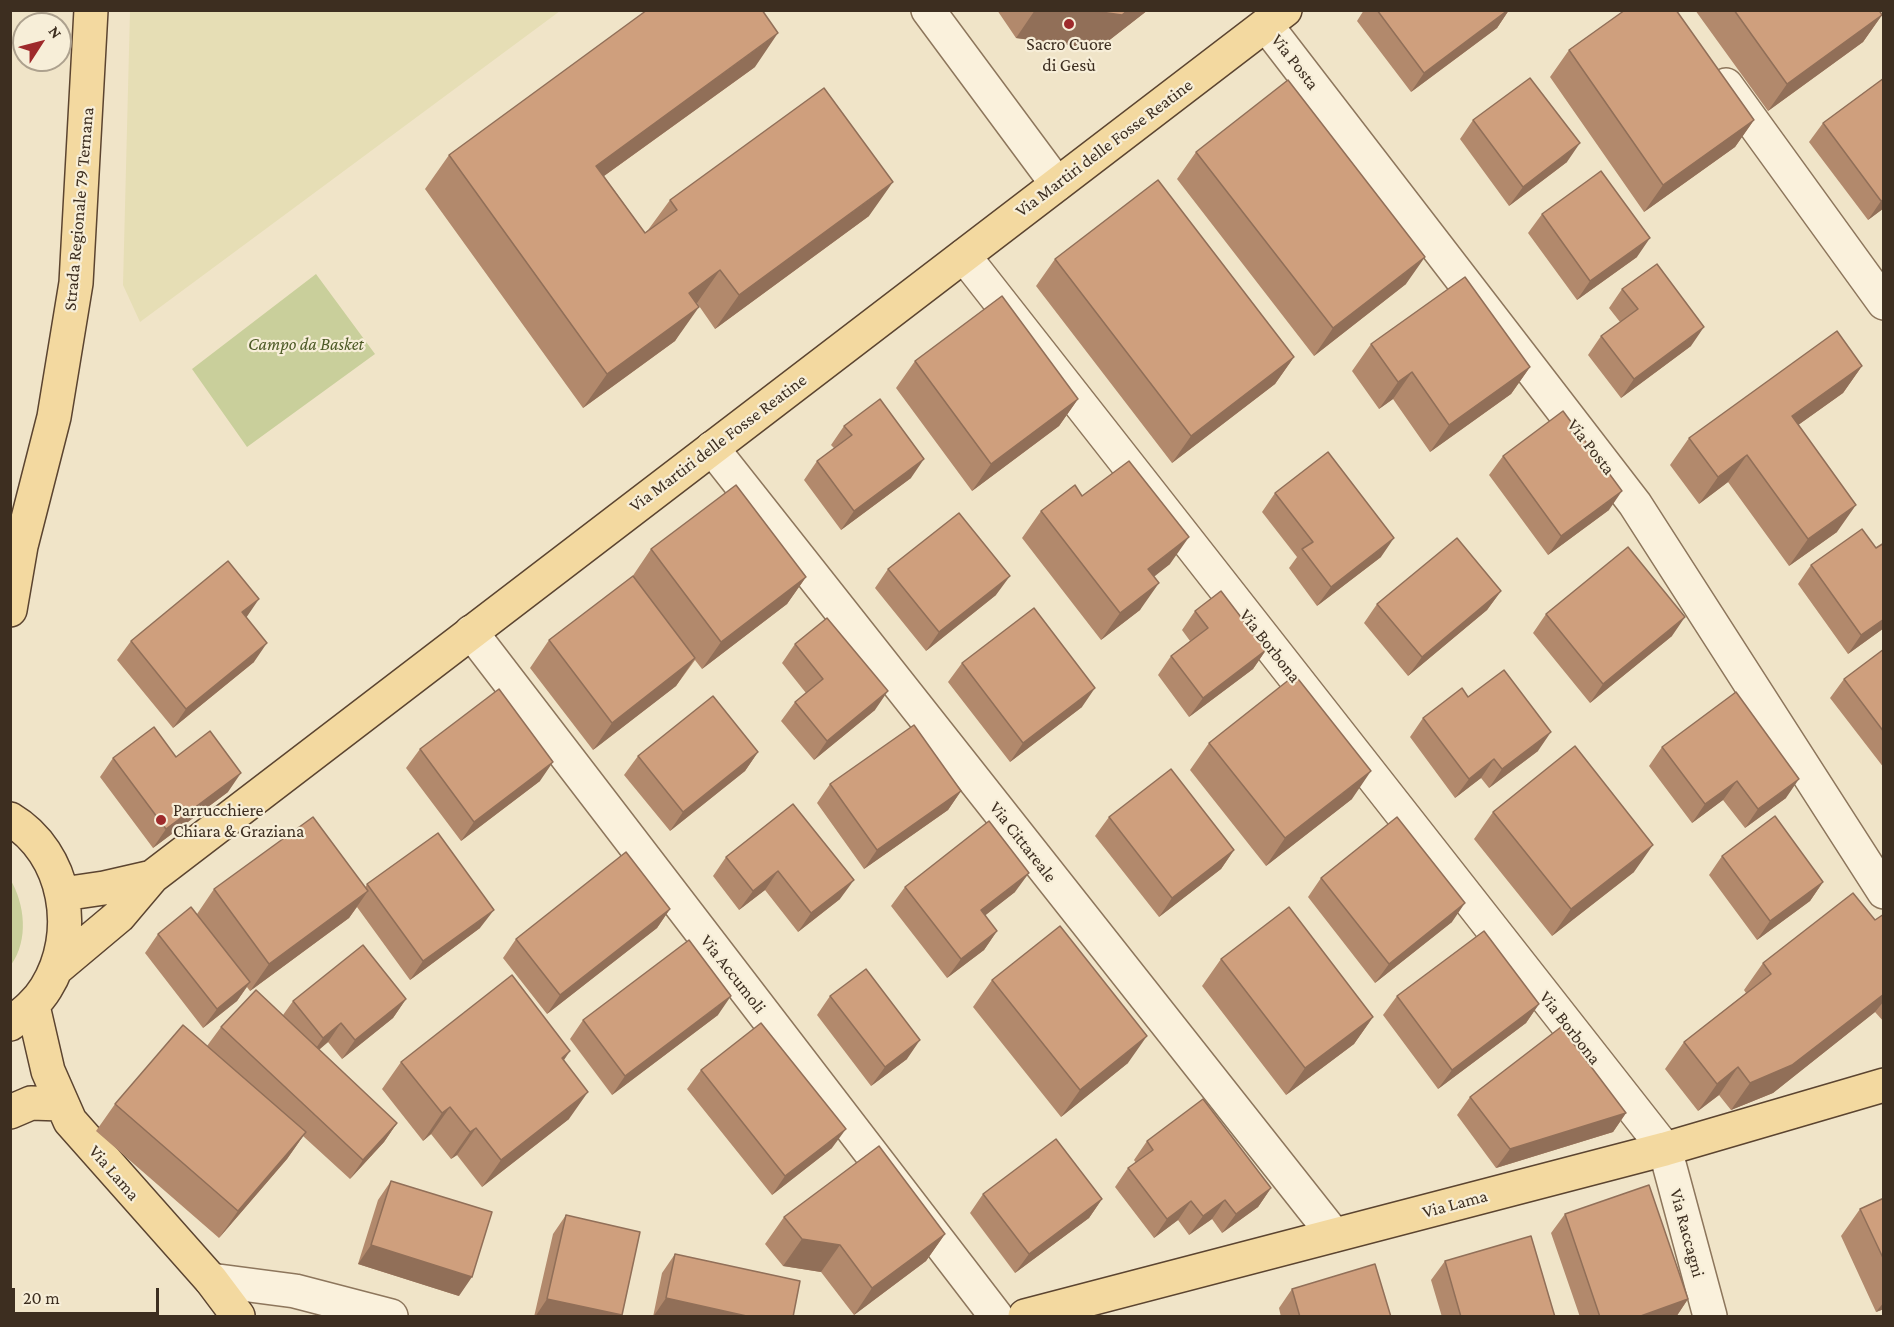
<!DOCTYPE html>
<html>
<head>
<meta charset="utf-8">
<style>
	body { margin:0 }
	#map { position:relative; width:1894px; height:1327px; overflow:hidden; background:#f0e4c8; font-family:"Crimson Pro",serif }
	canvas { display:block }
	.frame { position:absolute; inset:0; border:12px solid #3d2e20; pointer-events:none }
	.north { position:absolute; left:12px; top:12px; width:60px; height:60px; box-sizing:border-box; background:#f7eed8; border:2px solid #ada18e; border-radius:50%; rotate:54deg; font-size:16px; font-weight:700; line-height:24px; text-align:center; color:#3d2e20 }
	.north::after { content:''; display:block; margin:auto; width:21px; height:27px; background:#9e2a2b; clip-path:polygon(50% 0,100% 100%,50% 72%,0 100%) }
	.scale { position:absolute; left:12px; top:1288px; width:147px; height:27px; box-sizing:border-box; border:3px solid #3d2e20; border-top:0; padding-left:8px; font-size:18px; line-height:21px; white-space:nowrap; color:#3d2e20; -webkit-text-stroke:4px #f7eed8; paint-order:stroke }
</style>
</head>
<body>
<div id="map">
<canvas width="1894" height="1327"></canvas>
<div class="frame"></div>
<div class="north">N</div>
<div class="scale">20 m</div>
</div>
<script>
const ctx = document.querySelector('canvas').getContext('2d');
ctx.lineJoin = 'round';
function fill(path, color) {
  ctx.fillStyle = color;
  ctx.fill(path, 'evenodd');
}
function strokePath(path, color, width, dash) {
  ctx.strokeStyle = color;
  ctx.lineWidth = width;
  ctx.lineCap = dash ? 'butt' : 'round';
  ctx.setLineDash(dash || []);
  ctx.stroke(path);
}
function drawText(font, color, halo, rows, align = 'center') {
  ctx.font = font + ' "Crimson Pro",serif';
  ctx.lineWidth = 4.5;
  ctx.setLineDash([]);
  ctx.textBaseline = 'middle';
  ctx.strokeStyle = halo;
  ctx.fillStyle = color;
  for (const [text, x, y, turn = 0] of rows) {
    ctx.save();
    ctx.translate(x, y);
    ctx.rotate((+turn || 0) * Math.PI / 180);
    ctx.textAlign = isNaN(turn) ? turn : align;
    if (halo) ctx.strokeText(text, 0, 0);
    ctx.fillText(text, 0, 0);
    ctx.restore();
  }
}
fill(new Path2D(`
	M130,11V10L560,11L140,322L123,285Z`), '#e6deb5');
fill(new Path2D(`
	M316,274L375,354L247,447L192,369Z
	M10,879C25,904 29,940 11,965Z`), '#c9cf9b');
const minor = new Path2D(`
	M928,10L1057,184
	M1266,25L1635,504L1884,892
	M1726,85L1884,303
	M964,256L1665,1149L1710,1316
	M712,448L1334,1235
	M471,632L996,1316
	M211,1280L295,1291L391,1316`);
const major = new Path2D(`
	M10,610L21,546L54,417L76,283L91,10
	M10,819C67,853 80,934 46,988C37,1003 24,1013 10,1024
	M63,894L104,888L152,877
	M57,968L119,916L152,877L1285,10
	M33,1006L48,1071L70,1121L211,1280L238,1316
	M10,1112L31,1103L62,1104
	M1025,1316L1665,1149L1884,1085`);
strokePath(minor, '#8d765c', 36);
strokePath(major, '#5b4430', 36);
strokePath(minor, '#faf1dc', 33);
strokePath(major, '#f3d9a0', 33);
fill(new Path2D(`
	M997,10H1148L1098,49L1016,38Z
	M1364,10H1509L1497,28L1411,92L1357,21Z
	M1695,10H1879L1882,15L1863,42L1768,111Z
	M1569,50L1754,120L1735,147L1644,212L1550,77Z
	M755,67L604,176L645,233L648,230L670,200L869,216L715,329L697,303L675,341L583,408L425,189L449,155Z
	M1884,78V208L1868,220L1809,142L1823,123Z
	M1473,120L1567,162L1509,206L1460,139Z
	M1196,152L1406,284L1314,356L1177,179Z
	M1542,214L1637,257L1577,300L1528,233Z
	M1055,259L1294,357L1275,384L1172,463L1036,286Z
	M1622,289L1691,346L1621,398L1588,355L1601,336L1620,322L1609,308Z
	M1371,344L1530,367L1511,394L1430,452L1393,399L1379,409L1352,371Z
	M915,361L1078,399L1059,426L972,491L896,388Z
	M1862,366L1843,393L1798,425L1837,532L1789,566L1728,482L1699,504L1670,465L1689,438Z
	M844,426L911,478L841,530L804,480L817,461L834,448L831,445Z
	M1503,456L1609,510L1548,555L1489,475Z
	M1275,493L1381,557L1317,606L1289,568L1297,557L1262,512Z
	M1082,496L1170,564L1154,576L1140,610L1101,640L1022,538L1041,511Z
	M1884,543V628L1848,654L1798,584L1811,565L1876,548Z
	M651,549L806,577L787,604L702,669L695,660L676,686L593,750L530,668L549,640L632,577Z
	M888,569L996,595L926,651L875,588Z
	M1501,591L1487,610L1408,676L1364,623L1377,604Z
	M1195,611L1266,650L1253,669L1189,717L1158,675L1171,656L1190,641L1182,630Z
	M1546,614L1672,636L1590,703L1533,633Z
	M131,641L254,662L173,728L117,660Z
	M795,644L875,710L814,760L781,721L795,702L806,693L782,663Z
	M1884,649V768L1830,698L1844,679Z
	M962,663L1082,707L1010,762L948,682Z
	M1468,697L1538,751L1489,788L1481,778L1455,798L1410,737L1423,718Z
	M1209,743L1352,799L1266,866L1190,770Z
	M1662,747L1786,798L1745,828L1723,800L1692,823L1649,766Z
	M420,749L540,781L461,841L406,768Z
	M758,752L745,771L670,831L624,775L638,756Z
	M176,757L228,792L153,848L100,777L113,758Z
	M830,784L961,791L948,810L864,869L817,803Z
	M793,804L840,899L798,932L765,890L739,910L713,876L726,857Z
	M1493,812L1634,872L1552,936L1474,839Z
	M1109,817L1234,850L1221,869L1159,917L1095,836Z
	M1722,856L1823,882L1810,901L1757,940L1709,875Z
	M1321,878L1452,922L1375,983L1308,897Z
	M367,884L480,928L410,980L357,907L349,918L250,991L247,987L237,1001L203,1028L145,953L158,934L197,914L214,889L365,888Z
	M905,887L1015,892L985,915L997,931L984,950L947,978L891,906Z
	M670,909L657,928L547,1014L503,958L516,939Z
	M1884,914V1022L1875,1012L1773,1093L1731,1110L1719,1095L1698,1111L1665,1069L1684,1042L1746,993L1744,990L1763,963L1875,920Z
	M1221,959L1373,1017L1354,1044L1286,1095L1202,986Z
	M992,980L1128,1063L1061,1117L973,1007Z
	M830,996L907,1059L871,1086L817,1015Z
	M1397,996L1539,1004L1526,1023L1438,1089L1383,1015Z
	M406,999L393,1018L342,1059L328,1042L319,1050L397,1123L384,1142L350,1179L303,1136L287,1159L219,1238L96,1131L115,1104L207,1046L221,1027L283,1015L293,1001Z
	M718,1015L612,1095L570,1039L583,1020Z
	M564,1061L569,1119L482,1187L457,1155L451,1159L431,1134L423,1141L382,1089L401,1062Z
	M701,1070L832,1148L772,1195L687,1089Z
	M1470,1097L1626,1113L1613,1132L1496,1168L1457,1115Z
	M1147,1141L1271,1188L1258,1207L1222,1233L1212,1219L1189,1235L1178,1220L1154,1238L1115,1187L1128,1168L1136,1163L1134,1160Z
	M391,1181L459,1296L358,1264L378,1200Z
	M983,1194L1102,1199L1089,1218L1015,1273L970,1213Z
	M1884,1198V1309L1876,1312L1841,1236L1860,1209Z
	M1565,1214L1688,1299L1676,1317H1580L1551,1233Z
	M566,1215L622,1315L621,1317H534L553,1234Z
	M784,1217L945,1234L926,1261L854,1315L821,1272L783,1266L765,1244Z
	M675,1254L793,1317H653L662,1273Z
	M1445,1261L1555,1317H1442L1431,1280Z
	M1292,1289L1391,1317H1281L1279,1308Z`), '#b2896c');
fill(new Path2D(`
	M1035,10H1148L1098,49L1016,38Z
	M1508,10H1509L1497,28L1411,92L1424,73Z
	M1882,15L1863,42L1768,111L1787,84Z
	M778,33L755,67L572,199L596,166Z
	M1754,120L1735,147L1644,212L1663,185Z
	M1580,143L1567,162L1509,206L1523,187Z
	M893,182L869,216L715,329L739,295Z
	M1884,199V208L1868,220L1881,201Z
	M1650,238L1637,257L1577,300L1590,281Z
	M1425,257L1406,284L1314,356L1333,328Z
	M720,270L697,303L689,293Z
	M699,307L675,341L583,408L607,374Z
	M1704,327L1691,346L1621,398L1634,379Z
	M1294,357L1275,384L1172,463L1191,436Z
	M1862,366L1843,393L1773,443L1792,416Z
	M1530,367L1511,394L1430,452L1449,425Z
	M1412,372L1393,399L1379,409L1398,382Z
	M1078,399L1059,426L972,491L991,464Z
	M1747,455L1728,482L1699,504L1718,477Z
	M924,459L911,478L841,530L854,511Z
	M1622,491L1609,510L1548,555L1561,536Z
	M1856,505L1837,532L1789,566L1808,539Z
	M1189,537L1170,564L1130,596L1148,569Z
	M1394,538L1381,557L1317,606L1331,587Z
	M1010,576L996,595L926,651L939,632Z
	M806,577L787,604L702,669L721,642Z
	M1159,583L1140,610L1101,640L1120,613Z
	M1501,591L1487,610L1408,676L1422,657Z
	M259,599L246,618L242,612Z
	M1685,617L1672,636L1590,703L1603,684Z
	M1884,619V628L1848,654L1861,635Z
	M267,643L254,662L173,728L186,709Z
	M1266,650L1253,669L1189,717L1203,698Z
	M695,658L676,686L593,750L612,723Z
	M1095,688L1082,707L1010,762L1023,743Z
	M888,691L875,710L814,760L827,741Z
	M1551,732L1538,751L1489,788L1502,769Z
	M758,752L745,771L670,831L683,812Z
	M1494,759L1481,778L1455,798L1469,779Z
	M553,762L540,781L461,841L474,822Z
	M1371,771L1352,799L1266,866L1285,838Z
	M241,773L228,792L153,848L166,829Z
	M1799,779L1786,798L1745,828L1758,809Z
	M1737,781L1723,800L1692,823L1705,804Z
	M961,791L948,810L864,869L877,850Z
	M1653,845L1634,872L1552,936L1571,909Z
	M1234,850L1221,869L1159,917L1172,898Z
	M778,871L765,890L739,910L753,891Z
	M1029,873L1015,892L968,929L981,910Z
	M854,880L840,899L798,932L811,913Z
	M1823,882L1810,901L1757,940L1770,921Z
	M368,891L349,918L250,991L269,964Z
	M1465,903L1452,922L1375,983L1389,964Z
	M670,909L657,928L547,1014L560,995Z
	M494,910L480,928L410,980L423,961Z
	M997,931L984,950L947,978L961,959Z
	M250,982L237,1001L203,1028L217,1009Z
	M1884,994V1001L1875,1012L1773,1093L1731,1110L1750,1083Z
	M731,996L718,1015L612,1095L625,1076Z
	M406,999L393,1018L342,1059L355,1040Z
	M1539,1004L1526,1023L1438,1089L1452,1070Z
	M1373,1017L1354,1044L1286,1095L1305,1068Z
	M341,1023L328,1042L310,1057L323,1038Z
	M1147,1036L1128,1063L1061,1117L1080,1090Z
	M920,1040L907,1059L871,1086L885,1067Z
	M570,1051L552,1078L562,1058Z
	M1738,1067L1719,1095L1698,1111L1717,1084Z
	M588,1092L569,1119L482,1187L501,1160Z
	M450,1107L431,1134L423,1141L442,1113Z
	M1626,1113L1613,1132L1496,1168L1510,1149Z
	M397,1123L384,1142L350,1179L363,1160Z
	M476,1128L457,1155L451,1159L470,1132Z
	M846,1129L832,1148L772,1195L785,1176Z
	M306,1132L287,1159L219,1238L238,1211Z
	M1271,1188L1258,1207L1222,1233L1236,1214Z
	M1102,1199L1089,1218L1015,1273L1029,1254Z
	M1225,1200L1212,1219L1189,1235L1203,1216Z
	M1191,1201L1178,1220L1154,1238L1167,1219Z
	M945,1234L926,1261L854,1315L872,1288Z
	M802,1239L840,1245L821,1272L783,1266Z
	M371,1245L472,1277L459,1296L358,1264Z
	M666,1298L751,1317H653Z
	M547,1299L622,1315L621,1317H535Z
	M1688,1299L1676,1317H1638Z
	M1884,1302V1309L1876,1312Z`), '#916f58');
const building = new Path2D(`
	M647,10H762L778,33L596,166L645,233L677,210L670,200L824,88L893,182L739,295L720,270L689,293L699,307L607,374L449,155Z
	M1087,10H1128L1122,15Z
	M1377,10H1508L1424,73Z
	M1625,10H1676L1754,120L1663,185L1569,50Z
	M1734,10H1879L1882,15L1787,84Z
	M1530,78L1580,143L1523,187L1473,120Z
	M1884,78V199L1881,201L1823,123Z
	M1288,80L1425,257L1333,328L1196,152Z
	M1601,171L1650,238L1590,281L1542,214Z
	M1158,180L1294,357L1191,436L1055,259Z
	M1657,264L1704,327L1634,379L1601,336L1638,309L1622,289Z
	M1465,277L1530,367L1449,425L1412,372L1398,382L1371,344Z
	M1002,296L1078,399L991,464L915,361Z
	M1837,331L1862,366L1792,416L1856,505L1808,539L1747,455L1718,477L1689,438Z
	M880,399L924,459L854,511L817,461L852,435L844,426Z
	M1563,411L1622,491L1561,536L1503,456Z
	M1328,452L1394,538L1331,587L1302,549L1313,542L1275,493Z
	M1129,461L1189,537L1148,569L1159,583L1120,613L1041,511L1075,485L1082,496Z
	M736,485L806,577L721,642L651,549Z
	M959,513L1010,576L939,632L888,569Z
	M1862,529L1876,548L1884,543V619L1861,635L1811,565Z
	M1457,538L1501,591L1422,657L1377,604Z
	M1628,547L1685,617L1603,684L1546,614Z
	M228,561L259,599L242,612L267,643L186,709L131,641Z
	M633,576L695,658L612,723L549,640Z
	M1221,591L1266,650L1203,698L1171,656L1208,628L1195,611Z
	M1034,608L1095,688L1023,743L962,663Z
	M827,618L888,691L827,741L795,702L823,679L795,644Z
	M1884,649V732L1844,679Z
	M1504,670L1551,732L1502,769L1494,759L1469,779L1423,718L1462,688L1468,697Z
	M1295,675L1371,771L1285,838L1209,743Z
	M499,689L553,762L474,822L420,749Z
	M1736,692L1799,779L1758,809L1737,781L1705,804L1662,747Z
	M713,696L758,752L683,812L638,756Z
	M914,725L961,791L877,850L830,784Z
	M154,727L176,757L210,731L241,773L166,829L113,758Z
	M1575,746L1653,845L1571,909L1493,812Z
	M1171,769L1234,850L1172,898L1109,817Z
	M793,804L854,880L811,913L778,871L753,891L726,857Z
	M1775,816L1823,882L1770,921L1722,856Z
	M313,817L368,891L269,964L214,889Z
	M1397,817L1465,903L1389,964L1321,878Z
	M989,821L1029,873L981,910L997,931L961,959L905,887Z
	M438,833L494,910L423,961L367,884Z
	M626,852L670,909L560,995L516,939Z
	M1853,893L1875,920L1884,914V994L1792,1065L1750,1083L1738,1067L1717,1084L1684,1042L1771,974L1763,963Z
	M191,907L250,982L217,1009L158,934Z
	M1289,907L1373,1017L1305,1068L1221,959Z
	M1060,926L1147,1036L1080,1090L992,980Z
	M1484,931L1539,1004L1452,1070L1397,996Z
	M689,940L731,996L625,1076L583,1020Z
	M363,945L406,999L355,1040L341,1023L323,1038L293,1001Z
	M866,969L920,1040L885,1067L830,996Z
	M512,975L570,1051L562,1058L588,1092L501,1160L476,1128L470,1132L450,1107L442,1113L401,1062Z
	M256,990L397,1123L363,1160L221,1027Z
	M761,1023L846,1129L785,1176L701,1070Z
	M183,1025L306,1132L238,1211L115,1104Z
	M1561,1027L1626,1113L1510,1149L1470,1097Z
	M1203,1099L1271,1188L1236,1214L1225,1200L1203,1216L1191,1201L1167,1219L1128,1168L1153,1150L1147,1141Z
	M1056,1139L1102,1199L1029,1254L983,1194Z
	M879,1146L945,1234L872,1288L840,1245L802,1239L784,1217Z
	M391,1181L492,1212L472,1277L371,1245Z
	M1649,1185L1688,1299L1638,1317H1600L1565,1214Z
	M1884,1198V1260L1860,1209Z
	M566,1215L640,1232L622,1315L547,1299Z
	M1531,1236L1555,1317H1461L1445,1261Z
	M675,1254L800,1281L793,1317H751L666,1298Z
	M1375,1264L1391,1317H1300L1292,1289Z`);
fill(building, '#cf9f7d');
strokePath(building, '#916f58', 1.5);
for (const [x, y, r, color] of [
	[1069,24,6,"#9e2a2b"],
	[161,820,6,"#9e2a2b"]
]) {
  const dot = new Path2D();
  dot.arc(x, y, r, 0, 2 * Math.PI);
  ctx.fillStyle = color;
  ctx.fill(dot);
  strokePath(dot, '#f7eed8', 2);
}
drawText('18px', '#3d2e20', '#f7eed8', [
	["Sacro Cuore",1069,44],
	["di Gesù",1069,65],
	["Parrucchiere",173,810,"left"],
	["Chiara & Graziana",173,831,"left"]
]);
drawText('18px', '#3d2e20', '#f7eed8', [
	["Via Posta",1295,62,52],
	["Via Martiri delle Fosse Reatine",1104,148,-37],
	["Strada Regionale 79 Ternana",79,209,-85],
	["Via Martiri delle Fosse Reatine",718,443,-37],
	["Via Posta",1591,447,52],
	["Via Borbona",1270,646,52],
	["Via Cittareale",1023,842,52],
	["Via Accumoli",733,974,52],
	["Via Borbona",1570,1028,52],
	["Via Lama",114,1173,49],
	["Via Lama",1455,1204,-15],
	["Via Raccagni",1687,1233,75]
]);
drawText('italic 18px', '#4d5a26', '#f7eed8', [
	["Campo da Basket",306,344]
]);
</script>
</body>
</html>
